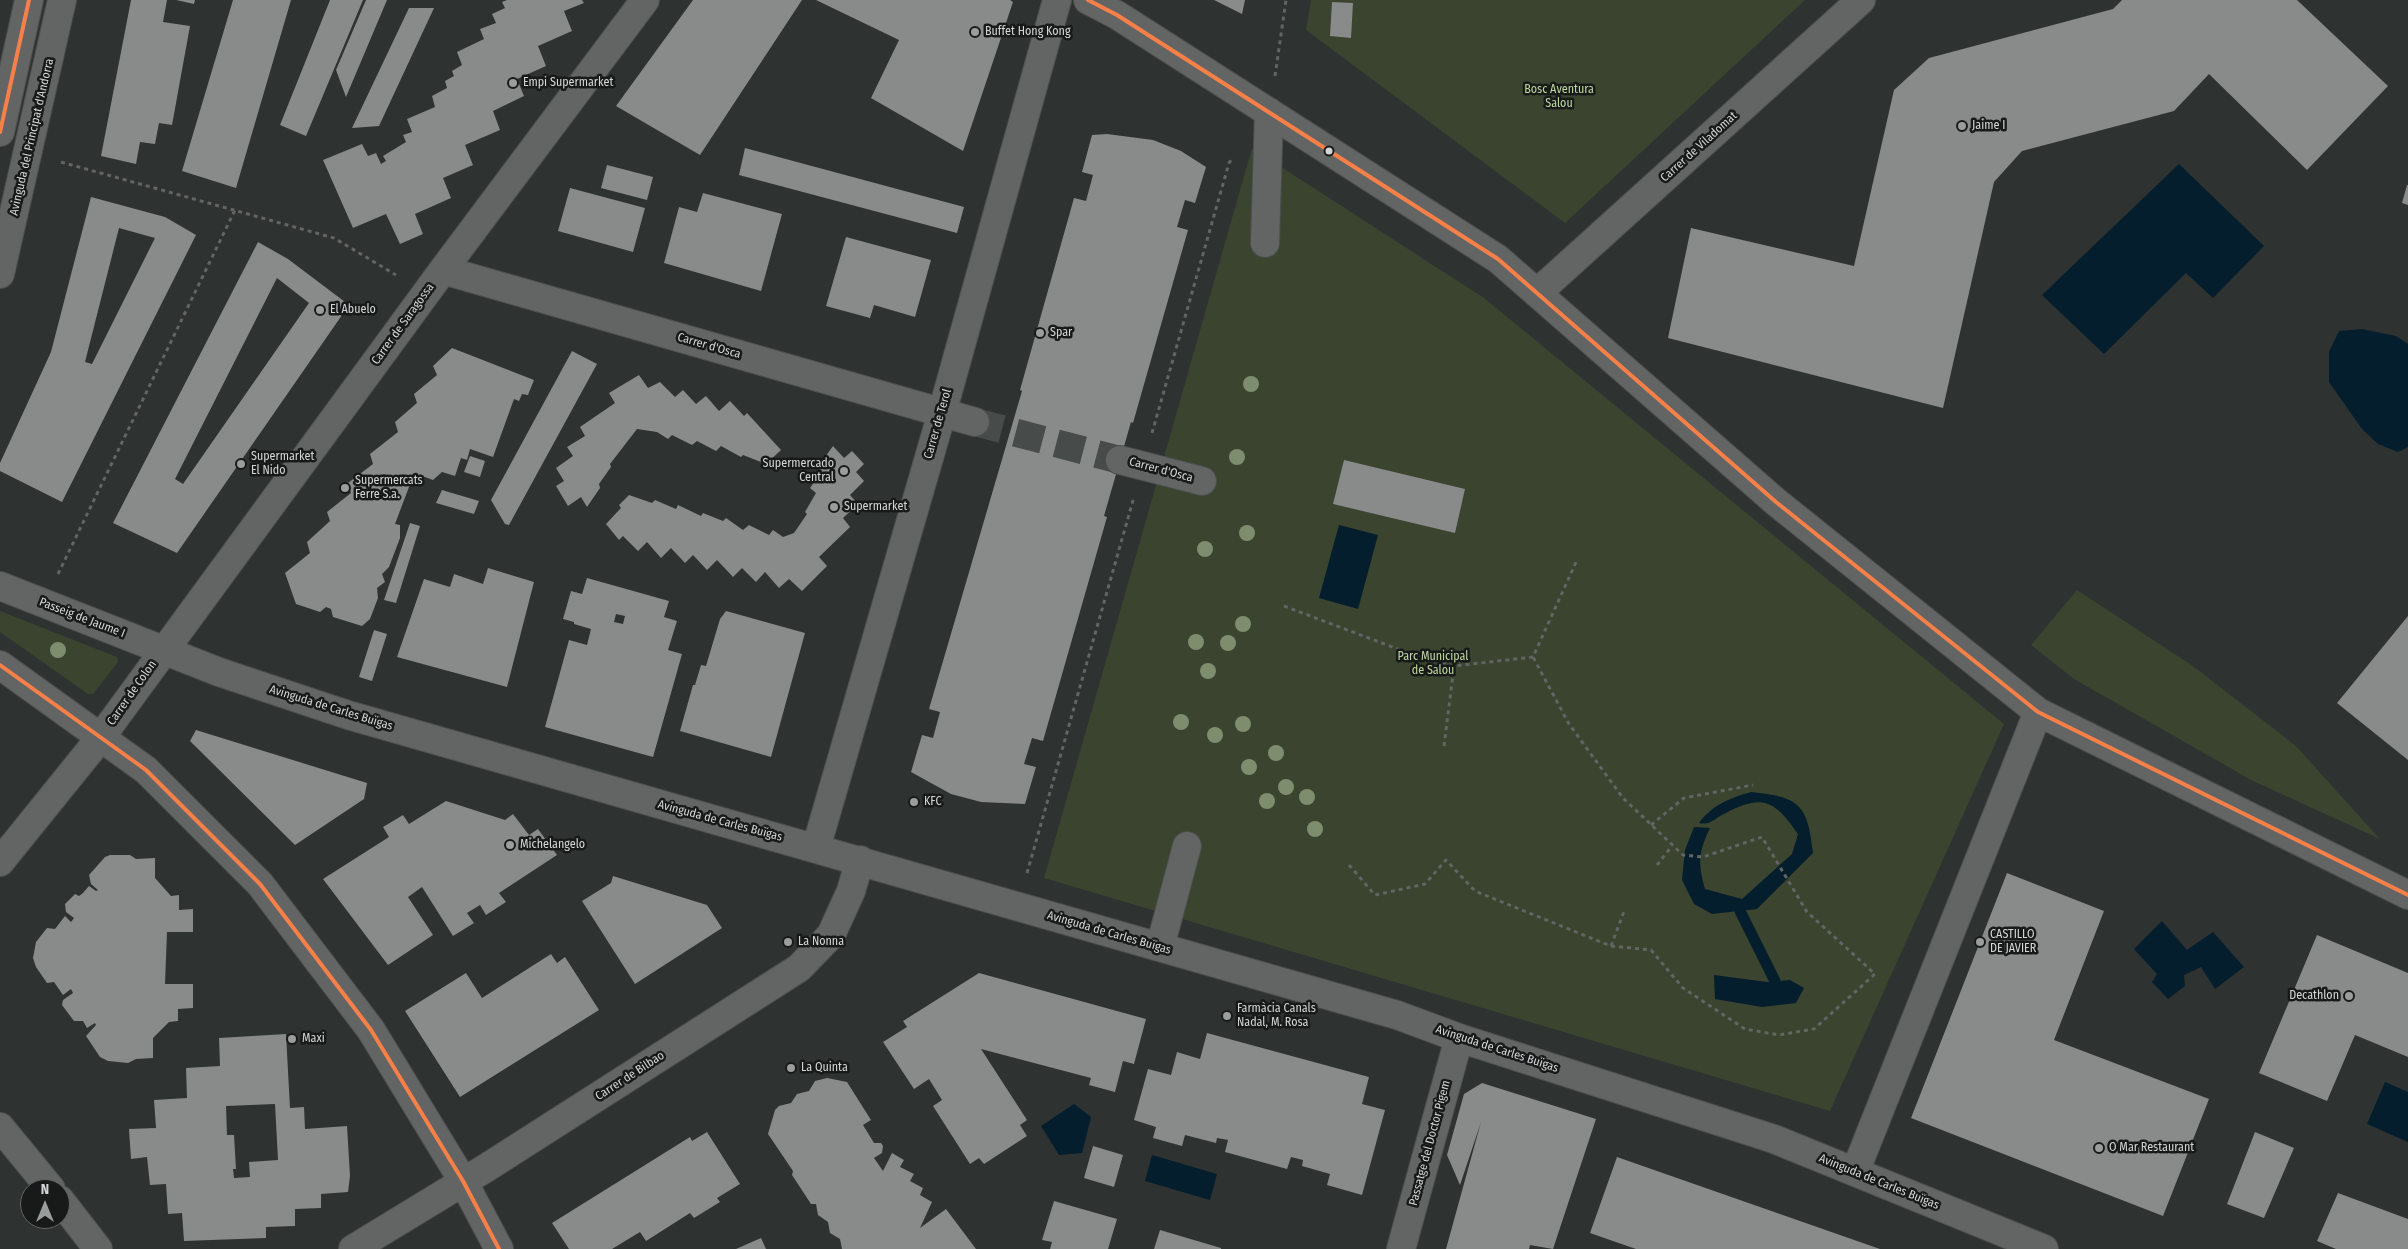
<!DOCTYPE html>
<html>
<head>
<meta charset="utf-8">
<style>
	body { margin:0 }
	#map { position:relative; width:2408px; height:1249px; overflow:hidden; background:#2e3231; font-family:"Fira Sans Condensed",sans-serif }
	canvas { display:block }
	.north { position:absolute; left:20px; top:1179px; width:50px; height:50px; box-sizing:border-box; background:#171a19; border:1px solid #626565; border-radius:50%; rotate:0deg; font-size:14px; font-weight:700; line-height:20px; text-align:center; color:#d3d6d6 }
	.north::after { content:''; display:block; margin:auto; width:18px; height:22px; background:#999d9c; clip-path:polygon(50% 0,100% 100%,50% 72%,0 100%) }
</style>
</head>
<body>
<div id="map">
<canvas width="2408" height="1249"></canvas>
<div class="north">N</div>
</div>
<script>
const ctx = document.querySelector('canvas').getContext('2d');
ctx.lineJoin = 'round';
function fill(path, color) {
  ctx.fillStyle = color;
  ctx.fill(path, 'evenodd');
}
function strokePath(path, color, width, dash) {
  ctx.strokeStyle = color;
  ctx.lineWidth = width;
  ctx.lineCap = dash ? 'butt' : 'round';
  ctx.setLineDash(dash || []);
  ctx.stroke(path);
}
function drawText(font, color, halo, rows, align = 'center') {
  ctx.font = font + ' "Fira Sans Condensed",sans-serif';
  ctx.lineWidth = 5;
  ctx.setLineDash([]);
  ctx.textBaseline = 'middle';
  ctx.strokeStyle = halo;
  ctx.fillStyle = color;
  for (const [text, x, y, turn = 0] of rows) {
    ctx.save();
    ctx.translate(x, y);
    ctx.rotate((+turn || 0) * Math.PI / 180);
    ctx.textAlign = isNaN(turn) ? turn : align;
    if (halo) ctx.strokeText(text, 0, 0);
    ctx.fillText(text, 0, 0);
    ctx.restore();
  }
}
fill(new Path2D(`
	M1311,0H1805L1565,223L1306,30Z
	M1252,148L1484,298L2004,724L1830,1111L1044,878Z
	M2077,590L2193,666L2296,746L2380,839L2253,781L2074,679L2031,645Z
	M0,611L117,657L118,662L93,694H88L0,632Z`), '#3a442f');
fill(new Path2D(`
	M2179,164L2264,246L2213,298L2186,273L2104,354L2042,295Z
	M2362,329L2396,336L2408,344V447L2398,452L2378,444L2362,429L2329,382V352L2339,331Z
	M1339,525L1378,535L1358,609L1319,598Z
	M1751,792C1799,797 1808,804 1813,853L1757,909L1712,914L1694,904L1682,880L1685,850L1694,827L1710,828C1698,853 1698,863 1705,889L1742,899L1792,854L1798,834C1773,797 1760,794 1720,816C1712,821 1709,825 1699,823C1712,805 1730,798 1751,792Z
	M2162,921L2187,950L2213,932L2244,967L2215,989L2201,967L2184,975L2185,986L2168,999L2152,982L2157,974L2134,949Z
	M1714,975L1767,982L1790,980L1804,988L1796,1003L1762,1007L1715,999Z
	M2385,1082L2408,1092V1142L2367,1124Z
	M1074,1104L1091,1117L1082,1153L1059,1155L1041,1126Z
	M1152,1155L1217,1174L1210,1200L1145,1181Z`), '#041e2d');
strokePath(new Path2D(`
	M1740,911L1775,981`), '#041e2d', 11);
fill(new Path2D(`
	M131,0H167L163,22L190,26L172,125L159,123L155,144L140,142L136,164L101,156Z
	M176,0H195L194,4Z
	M233,0H291L236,188L182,171Z
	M330,0H363L306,136L280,125Z
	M366,0H387L346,97L336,70Z
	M507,0H582L584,3L564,11L572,31L538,46L546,66L517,79L524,96L493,111L500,130L465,145L473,165L443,178L451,198L415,214L423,234L400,244L386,214L353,228L323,160L362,144L368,156L376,153L381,164L386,161L383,156L406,142L403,135L412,132L407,119L435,107L432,96L447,88L445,81L454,76L452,71L462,65L457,52L484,39L480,29L496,23L492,14L505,8L502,2Z
	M693,0H802L700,155L616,106Z
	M816,0H1010L1013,2L963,151L871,98L899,40Z
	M1214,0H1245L1242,14Z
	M2122,0H2297L2388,86L2307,170L2209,74L2174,111L2022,151L1994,182L1943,408L1668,338L1691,228L1854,266L1894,90L1929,58L2113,9Z
	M1332,2L1353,3L1351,38L1330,36Z
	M409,8H434L379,126L352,128Z
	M1107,134L1153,140L1181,151L1206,167L1195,203L1185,200L1177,227L1188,230L1133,423L1131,422L1104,516L1107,517L1043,741L1032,738L1024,764L1036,767L1025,804L981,802L951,794L911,772L922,735L933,738L940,712L929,709L1022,391L1020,390L1074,198L1086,201L1093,175L1082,172L1092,135Z
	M745,148L964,207L957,233L739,175Z
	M607,165L653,177L647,200L601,188Z
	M2407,185H2408V205L2402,203Z
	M570,188L645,208L633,252L558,231Z
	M703,193L782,214L761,291L664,263L679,207L697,212Z
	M91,197L165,217L196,235L62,502L0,471V463L51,352ZM119,228L155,238L92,364L85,362Z
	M846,237L931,260L915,317L874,305L870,318L826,306Z
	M258,242L288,259L349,305L177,553L113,523ZM277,278L309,303L183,484L175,479Z
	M452,348L534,380L528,395L522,394L519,401L514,399L493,457L470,449L467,460L461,458L455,476L442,472L433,480L425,477L420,481L412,479L395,524L400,525V538L389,567L382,574L385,582L377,588L378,598L370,619L362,626L333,617L331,609L326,607L320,612L296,604L285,573L310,553L307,542L330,521L327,512L351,493L348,483L373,464L370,454L398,432L395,422L417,403L414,394L437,375L433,366Z
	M572,351L597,364L509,525L505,524L491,500Z
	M639,375L648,388L660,382L675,397L683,390L696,404L706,396L719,411L730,401L744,416L747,413L781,450L766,464L743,455L741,457L721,446L716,451L697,441L692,445L672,435L668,439L657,432L637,429L610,464L611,467L599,484L600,488L587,507L581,497L568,506L556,486L564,481L556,468L573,456L567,447L585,436L580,427L615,403L609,393Z
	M833,446L844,458L852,451L864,464L856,472L864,481L850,495L858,504L843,518L850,527L819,557L827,566L802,591L789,579L779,588L765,572L756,582L742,568L733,577L717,560L707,570L693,555L685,563L671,548L661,558L647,542L638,551L623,536L619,540L606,524L621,508L619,505L629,495L652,503L655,500L676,509L678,505L701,516L703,513L723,521L726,518L743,530L749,525L769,535L773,530L783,537L794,533L807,514L805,512L816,493L810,488L822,471L818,467Z
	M470,456L485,461L480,477L464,472Z
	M1344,460L1465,489L1455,533L1333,504Z
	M442,490L479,501L474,514L436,503Z
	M410,523L420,526L396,603L384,600Z
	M488,568L534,582L507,687L397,657L424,579L450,587L454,574L483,584Z
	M587,578L669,601L664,617L677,621L668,650L682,654L653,757L545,727L569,640L587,645L591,629L574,624V622L563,619L571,591L582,594ZM616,614L625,616L623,624L614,622Z
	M726,611L805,633L771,757L680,731L693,685H695L701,665L706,666L720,619Z
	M2408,616V760L2337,703Z
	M374,630L387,634L372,681L359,677Z
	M196,730L367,783L364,799L295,845L190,741Z
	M446,801L505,820L513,814L529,835L538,829L557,855L499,893L506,902L486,915L480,905L467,913L474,923L453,936L422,887L408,897L433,935L388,965L323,879L389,837L383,827L403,815L409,824Z
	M110,855H130L136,859L155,858V878L171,896L179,895V910L193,909V932H167L165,984H193V1008L178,1009V1021L169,1022L153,1038V1058L136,1059L128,1063L108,1061L100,1057L86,1036L96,1025L95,1023L87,1028L83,1021H74L62,1005L63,1000L73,993L71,989L63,995L54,982L47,983L36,967L33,958L36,942L47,928L55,929L65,916L71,922L74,918L66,912L65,904L75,894L79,896L83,893L89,886L96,891L98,890L91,884L89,875L105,857Z
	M2007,873L2104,911L2054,1040L2209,1099L2163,1216L1911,1118Z
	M613,876L707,905L722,928L635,984L582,901L611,883Z
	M2317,935L2408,973V1057L2355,1035L2327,1101L2259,1073Z
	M551,954L557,963L565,957L599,1010L460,1097L405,1011L466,973L482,998Z
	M979,973L1146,1019L1134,1064L1123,1061L1115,1092L1089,1085L1091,1078L981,1049L1027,1120L1020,1125L1027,1136L984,1164L979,1158L970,1164L933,1106L942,1100L929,1079L914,1089L883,1042L907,1027L903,1021Z
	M1207,1033L1369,1077L1362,1104L1385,1110L1362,1195L1327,1185L1330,1174L1302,1166L1303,1160L1291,1157L1287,1169L1225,1152L1228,1140L1217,1138L1216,1143L1185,1135L1182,1146L1153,1138L1156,1127L1134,1120L1148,1069L1171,1075L1177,1052L1200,1059Z
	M286,1034L290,1108L304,1107L305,1129L347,1126L350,1176L348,1192L321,1194V1208L295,1209V1226L266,1227V1238L184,1241L182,1213L168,1214L166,1184L150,1185L147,1157L131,1159L129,1129L156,1128L154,1100L187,1098L186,1068L220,1066L219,1038ZM275,1104L278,1160L249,1162L250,1177L234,1178L233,1169H236L234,1135H227L226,1106Z
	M827,1078L847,1082L871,1120L863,1125L874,1143H881L883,1146L882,1153L874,1158L883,1171L892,1153L904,1160L900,1167L914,1174L910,1181L923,1188L920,1195L932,1202L920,1228L946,1209L976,1249H842L840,1239L830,1233L828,1222L818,1215L816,1204H811L792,1175L793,1171L768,1134L775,1110L779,1106L791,1103L797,1094L809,1091L815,1081Z
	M1482,1083L1596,1119L1553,1249L1530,1245L1529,1249H1446L1481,1122L1460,1185L1447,1155L1464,1094Z
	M707,1132L740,1184L717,1198L720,1202L694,1218L690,1213L646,1241L640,1232L612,1249H569L552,1223L690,1137L692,1141Z
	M2255,1132L2294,1148L2264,1218L2227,1204Z
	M1093,1146L1123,1155L1114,1187L1084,1178Z
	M1617,1157L1880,1249H1636L1590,1233Z
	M2338,1193L2408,1219V1249H2336L2317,1241Z
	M1054,1201L1117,1219L1108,1249H1050L1052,1242L1042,1240Z
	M1160,1230L1221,1248V1249H1154Z
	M761,1238L766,1249H736Z`), '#888b8a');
strokePath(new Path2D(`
	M975,422L1120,460`), '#474b4a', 28, [28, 14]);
const minor = new Path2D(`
	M1088,0L1117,15L1498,259L1776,502L2038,712L2408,895
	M0,132L29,0
	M1265,243L1269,112
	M443,270L975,422
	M0,274L62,0
	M1537,293L1861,0
	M1120,460L1202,481
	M0,586L219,672L348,715L1397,1015L1459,1038L1774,1139L2044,1249
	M0,665L146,770L260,884L371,1030L463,1181L499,1249
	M816,848L942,413L1057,0
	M0,862L101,737L443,270L645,0
	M1160,947L1187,846
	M0,1127L51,1189
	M1855,1172L2038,712
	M60,1200L98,1249
	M353,1249L486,1168L799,968L831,935L851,891L860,860
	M1401,1249L1459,1038`);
strokePath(minor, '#4c4f4e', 30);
strokePath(new Path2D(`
	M1275,76L1286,0
	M61,162L334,238L396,275
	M1152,433L1229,163L1232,159
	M58,574L235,210
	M1284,606L1411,654L1454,666L1533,657L1577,560
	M1444,746L1454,666
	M1651,825L1684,798L1753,785
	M1349,865L1375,895L1425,884L1446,860L1475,891L1611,946L1651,950L1683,988L1745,1029L1779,1035L1814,1029L1875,974L1807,912L1762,837L1703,857L1683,855L1623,798L1569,724L1533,657
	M1657,865L1672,846
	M1027,873L1134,497
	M1611,946L1625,909`), '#636464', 3, [4, 4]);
strokePath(minor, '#636565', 28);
strokePath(new Path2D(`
	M1088,0L1117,15L1498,259L1776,502L2038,712L2408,895
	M0,132L29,0
	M0,665L146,770L260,884L371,1030L463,1181L499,1249`), '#f78048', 4);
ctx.fillStyle = '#7d8d6e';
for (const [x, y] of [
	[1251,384],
	[1237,457],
	[1247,533],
	[1205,549],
	[1243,624],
	[1196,642],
	[1228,643],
	[58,650],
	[1208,671],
	[1181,722],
	[1243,724],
	[1215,735],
	[1276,753],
	[1249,767],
	[1286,787],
	[1307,797],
	[1267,801],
	[1315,829]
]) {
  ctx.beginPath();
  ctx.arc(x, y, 8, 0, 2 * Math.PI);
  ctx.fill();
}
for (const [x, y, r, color] of [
	[975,32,5,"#999d9c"],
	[513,83,5,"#999d9c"],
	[1962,126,5,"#999d9c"],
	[1329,151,4.5,"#d3d6d6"],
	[320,310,5,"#999d9c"],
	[1040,333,5,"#999d9c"],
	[241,464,5,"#999d9c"],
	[844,471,5,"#999d9c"],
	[345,488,5,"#999d9c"],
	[834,507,5,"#999d9c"],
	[914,802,5,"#999d9c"],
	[510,845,5,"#999d9c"],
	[788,942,5,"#999d9c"],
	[1980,942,5,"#999d9c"],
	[2349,996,5,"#999d9c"],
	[1227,1016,5,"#999d9c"],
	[292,1039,5,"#999d9c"],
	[791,1068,5,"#999d9c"],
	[2099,1148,5,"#999d9c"]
]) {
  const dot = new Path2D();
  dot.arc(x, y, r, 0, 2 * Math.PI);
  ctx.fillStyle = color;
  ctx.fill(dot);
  strokePath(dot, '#171a19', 2);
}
drawText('12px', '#d3d6d6', '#171a19', [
	["Buffet Hong Kong",985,32],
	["Empi Supermarket",523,83],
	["Jaime I",1972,126],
	["El Abuelo",330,310],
	["Spar",1050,333],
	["Supermarket",251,457],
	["El Nido",251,471],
	["Supermercado",834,464,"right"],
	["Central",834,478,"right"],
	["Supermercats",355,481],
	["Ferre S.a.",355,495],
	["Supermarket",844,507],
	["KFC",924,802],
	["Michelangelo",520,845],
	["CASTILLO",1990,935],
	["DE JAVIER",1990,949],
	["La Nonna",798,942],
	["Decathlon",2339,996,"right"],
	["Farmàcia Canals",1237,1009],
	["Nadal, M. Rosa",1237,1023],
	["Maxi",302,1039],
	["La Quinta",801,1068],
	["O Mar Restaurant",2109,1148]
], 'left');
drawText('12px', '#bed79f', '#171a19', [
	["Bosc Aventura",1559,90],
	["Salou",1559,104],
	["Parc Municipal",1433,657],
	["de Salou",1433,671]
]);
drawText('12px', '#d3d6d6', '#171a19', [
	["Avinguda del Principat d'Andorra",32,137,-77],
	["Carrer de Viladomat",1699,147,-42],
	["Carrer de Saragossa",403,324,-54],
	["Carrer d'Osca",709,346,16],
	["Carrer de Terol",938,424,-74],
	["Carrer d'Osca",1161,470,15],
	["Passeig de Jaume I",82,618,21],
	["Carrer de Colon",132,693,-55],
	["Avinguda de Carles Buïgas",331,708,17],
	["Avinguda de Carles Buïgas",720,821,15],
	["Avinguda de Carles Buïgas",1109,933,16],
	["Avinguda de Carles Buïgas",1497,1049,18],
	["Carrer de Bilbao",630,1076,-33],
	["Passatge del Doctor Pigem",1430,1143,-75],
	["Avinguda de Carles Buïgas",1879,1182,22]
]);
</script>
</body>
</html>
